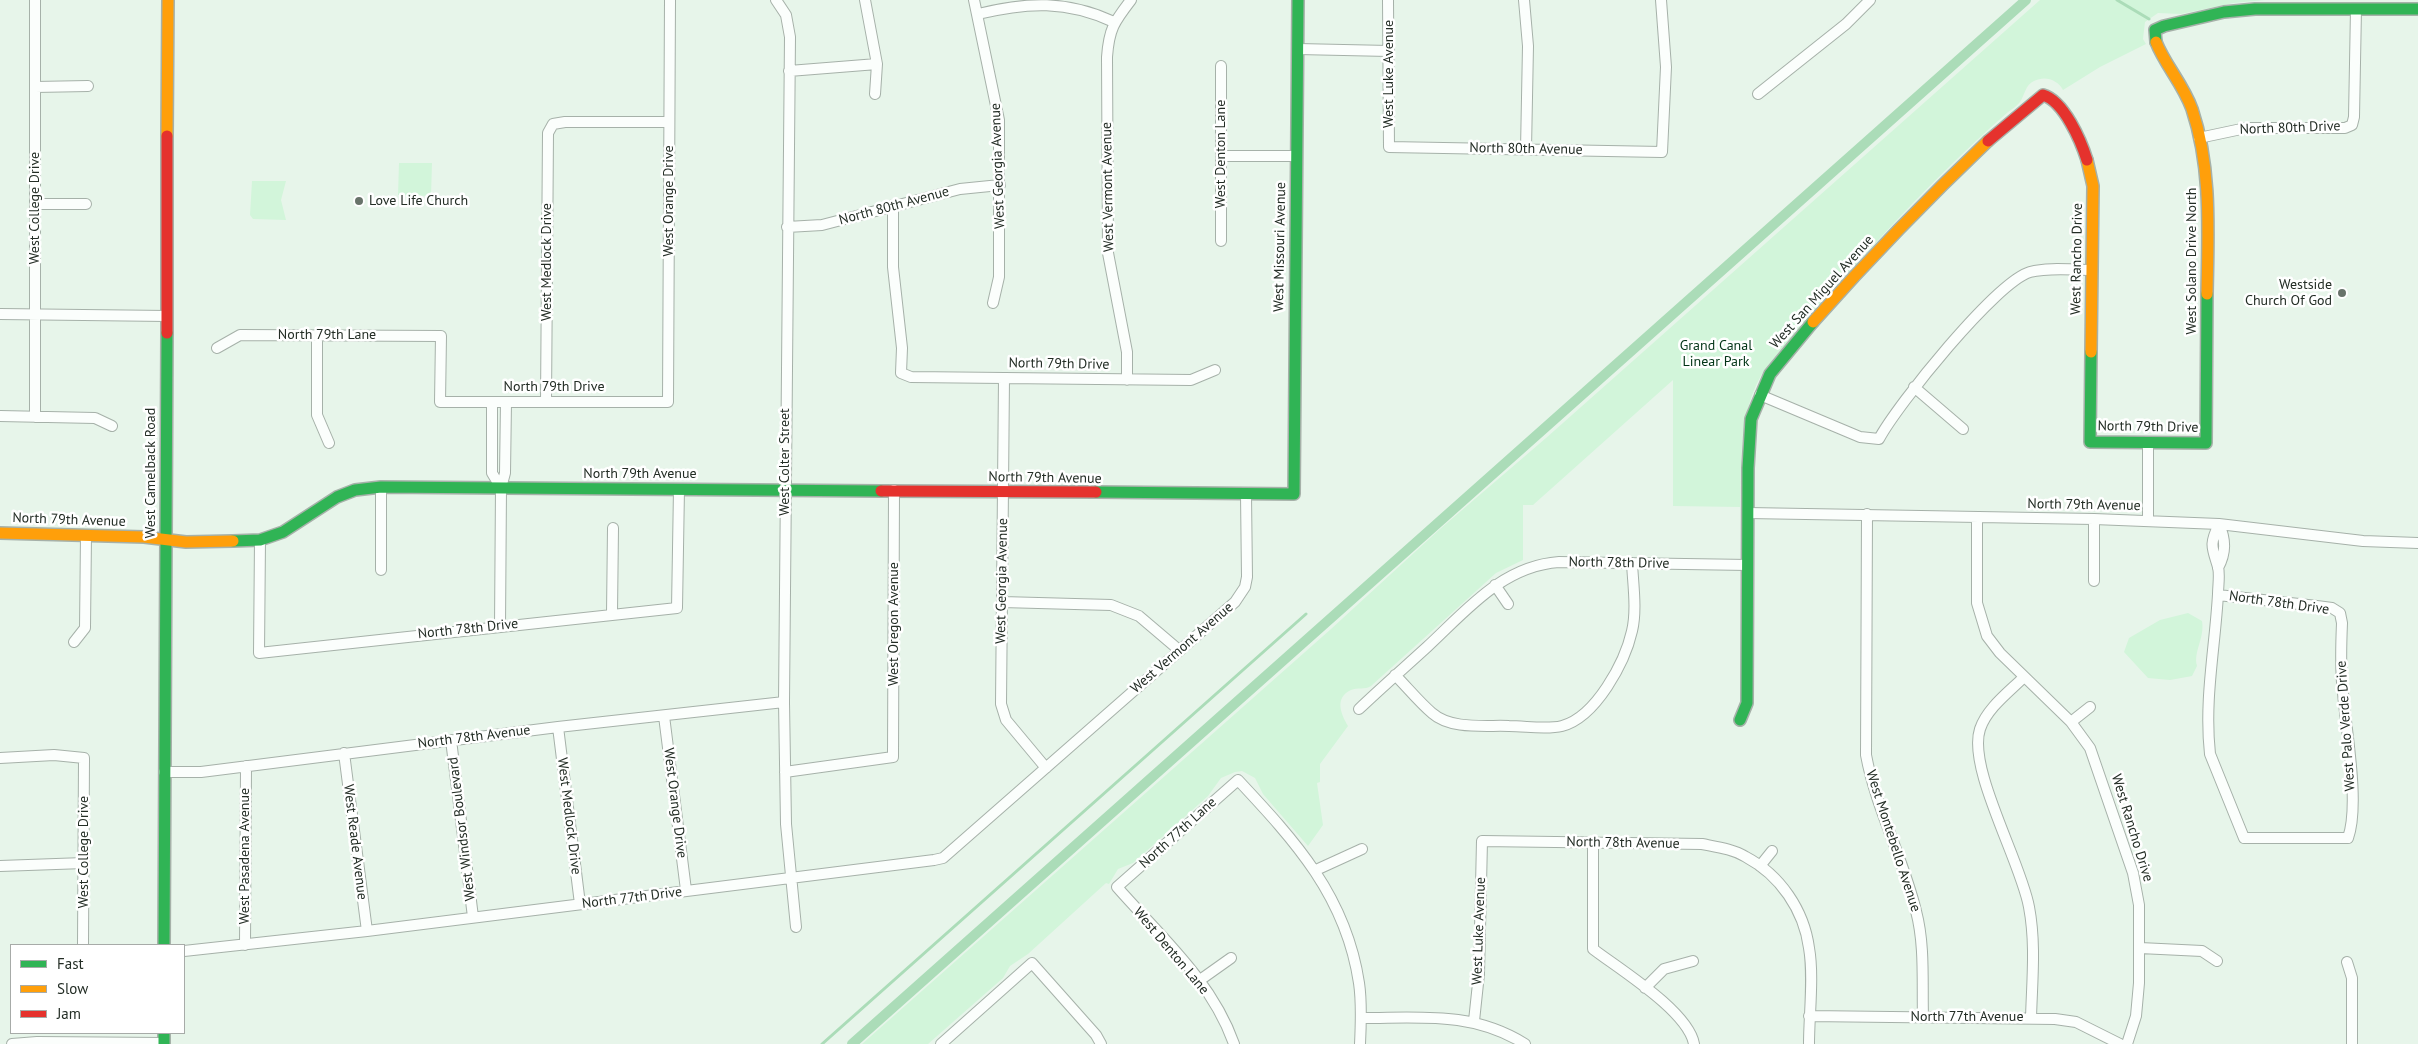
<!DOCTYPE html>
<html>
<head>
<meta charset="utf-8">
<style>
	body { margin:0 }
	#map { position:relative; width:2418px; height:1044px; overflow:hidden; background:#e7f5ea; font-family:"PT Sans",sans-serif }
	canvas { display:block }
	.legend { position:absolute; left:10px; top:944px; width:175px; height:90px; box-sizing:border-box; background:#fff; border:1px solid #a7aba8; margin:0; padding:6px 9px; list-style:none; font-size:15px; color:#232d25 }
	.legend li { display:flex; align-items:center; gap:10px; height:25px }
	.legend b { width:25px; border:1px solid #a7aba8 }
</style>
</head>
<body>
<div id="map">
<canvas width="2418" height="1044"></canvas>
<ul class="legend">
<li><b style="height:6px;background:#30b455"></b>Fast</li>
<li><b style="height:6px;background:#ff9f0a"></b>Slow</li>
<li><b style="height:6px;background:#e5322d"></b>Jam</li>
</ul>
</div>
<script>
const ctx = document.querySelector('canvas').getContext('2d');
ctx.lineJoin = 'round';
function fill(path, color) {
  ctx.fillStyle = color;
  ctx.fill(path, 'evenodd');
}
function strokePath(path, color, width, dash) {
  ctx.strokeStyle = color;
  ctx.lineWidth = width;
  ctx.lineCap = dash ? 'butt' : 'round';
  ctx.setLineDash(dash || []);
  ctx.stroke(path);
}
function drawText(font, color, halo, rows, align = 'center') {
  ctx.font = font + ' "PT Sans",sans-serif';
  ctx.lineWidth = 5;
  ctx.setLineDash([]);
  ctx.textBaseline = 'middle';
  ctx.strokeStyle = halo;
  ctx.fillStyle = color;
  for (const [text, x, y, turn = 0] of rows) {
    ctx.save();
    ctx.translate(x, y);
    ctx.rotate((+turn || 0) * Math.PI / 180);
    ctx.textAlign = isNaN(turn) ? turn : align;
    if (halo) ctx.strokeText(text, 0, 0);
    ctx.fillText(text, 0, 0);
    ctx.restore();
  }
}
fill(new Path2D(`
	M2040,0H2265L2234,3L2181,14L2158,13L2145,22L2143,39L2146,44L2100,67L2063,90C2058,80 2045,75 2034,81C2025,85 2025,95 2020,102C2017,106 2012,109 2008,112C1919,190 1842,279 1765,369C1738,411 1742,459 1740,507L1673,506V380L1533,505H1523V560L1496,573L1371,686C1365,690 1357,687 1351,690C1334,698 1341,714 1348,726L1320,764V782L1317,783L1323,825L1308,846L1263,794L1255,778L1242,771L1235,772L1221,778L1208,796L1133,863L1118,869L1109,884L1106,883L1028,954L1010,966L1003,978L928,1044H862L1331,629L1440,529L1546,438Z
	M399,163H432L431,196L398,195Z
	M252,181H286L281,200L286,220L253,219L250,215Z
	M2188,613L2202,621C2205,638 2193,652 2197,666L2192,676L2170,680L2148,678L2124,652L2129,638L2160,620Z`), '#d2f5da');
strokePath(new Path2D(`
	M2117,0L2149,19
	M822,1044L1306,614`), '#abdcb8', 3);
strokePath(new Path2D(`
	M852,1044L2026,0`), '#abdcb8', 10);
const street = new Path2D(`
	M35,0V417
	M776,0L786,15L790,37L784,702L786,824L796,927
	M865,0L877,64L875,94
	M974,0L999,120V277L993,303
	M1388,0L1389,147L1662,152L1666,67L1661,0
	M1524,0L1528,46L1526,149
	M978,14C1027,2 1067,0 1114,22
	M1298,49L1389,51
	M789,71L877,64
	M35,87L88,86
	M1758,94L1846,24L1870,0
	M2199,138L2246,128H2345L2352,125L2354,117L2356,9
	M1221,156H1297
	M35,204H86
	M893,205V267L902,348L901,373L911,377L1191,380L1215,370
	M787,227L822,225L960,189L1000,185
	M1221,241V66
	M0,314L167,316
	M317,335V415L329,443
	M217,348L240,335L441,336L440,402H668L670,0
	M1004,378L1001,704L1006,720L1046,768
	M1127,380V352L1108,253L1107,57C1109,29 1114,22 1131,0
	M1914,387L1963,429
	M1760,395L1860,437L1879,439C1897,405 1996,282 2030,272C2049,267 2072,270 2092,270
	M492,402V473L501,488
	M546,402L548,133L553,124L565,122H669
	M0,416L95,418L112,426
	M381,487V570
	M1748,513L2094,519L2219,524L2363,541L2418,543
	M1867,514L1866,755C1876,809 1903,857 1916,911C1925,945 1922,982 1923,1017
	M1977,517V603L1987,636L2000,653L2071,722L2090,748L2133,873L2139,905V983L2136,1016L2127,1044
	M2148,521V442
	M260,540L259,653L677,608L679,489
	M2218,568C2226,553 2226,540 2219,524
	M2094,581V519
	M1495,585L1508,604
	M2218,595L2317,606L2332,608L2340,613L2342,623C2341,646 2340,670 2343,693C2346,731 2360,804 2348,838H2244L2210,754C2204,700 2215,648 2218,594C2218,586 2220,575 2218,567C2212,547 2209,545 2219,524
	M1002,602L1111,605L1139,616L1179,650
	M612,613L613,528
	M500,626L501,488L505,473L506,402
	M74,642L85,628L86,535
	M1395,675C1407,687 1419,702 1432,713C1451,730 1486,725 1509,726C1526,726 1546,730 1562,726C1596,717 1625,662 1632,631C1637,610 1633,584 1632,563
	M2024,677C2009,692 1987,708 1980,729C1967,768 2021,862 2029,907C2036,944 2032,981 2031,1018
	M1359,709C1381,688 1404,668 1427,647C1466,611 1502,566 1559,562L1748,565
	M664,716L686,890
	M2071,722L2090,707
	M558,727L580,904
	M451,740L473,917
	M344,753L367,931
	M0,758L54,755L84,758L83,945
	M164,772H201L558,727L784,702
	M785,772L893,757L894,490
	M1593,842V949C1619,969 1688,1011 1694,1044
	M0,866L84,863
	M1760,866L1772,851
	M1316,870L1362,849
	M245,945L246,766
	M2140,948L2202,951L2217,961
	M184,951L367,931L934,860L943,858L1235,602L1245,587L1247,577L1246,495
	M2347,962L2352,978V1044
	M1200,980L1231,958
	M1645,988L1664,969L1693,961
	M1809,1016L2055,1019L2076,1022L2120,1044
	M1361,1018C1421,1018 1472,1011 1525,1044
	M1474,1021L1479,974L1482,841L1702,844C1717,847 1733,849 1746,857C1780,875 1804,910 1809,948C1814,976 1809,1015 1809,1044
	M12,1044L37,1042L164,1043
	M941,1044L1032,963L1096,1035L1101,1044
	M1234,1044C1212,981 1160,936 1117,887L1238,780C1295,841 1346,896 1359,983C1362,1003 1361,1024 1360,1044`);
const fast = new Path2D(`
	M2156,42L2155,30L2164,26L2224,12L2255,9H2418
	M2091,352L2090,442L2206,443L2207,294
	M1096,492L1294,494L1298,0
	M233,541L260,540L283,532L337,497L355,490L381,487L881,491
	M1740,720L1747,703L1748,468L1751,419L1770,374L1813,322
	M164,945L167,333
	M164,1033V1044`);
const slow = new Path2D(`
	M2156,42C2165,65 2183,84 2192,109C2212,169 2208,232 2207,294
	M167,136L168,0
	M2087,160L2093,186L2091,352
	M1813,322C1869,259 1927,199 1988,141
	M0,533L144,537L186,542L233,541`);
const jam = new Path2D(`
	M1988,141L2043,95C2064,101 2081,141 2087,160
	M167,333V136
	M881,491L1096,492`);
strokePath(street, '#a6b1a9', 12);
strokePath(fast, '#a6b1a9', 14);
strokePath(slow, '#a6b1a9', 14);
strokePath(jam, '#a6b1a9', 14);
strokePath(street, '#fbfefc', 10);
strokePath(fast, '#30b455', 11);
strokePath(slow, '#ff9f0a', 11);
strokePath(jam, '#e5322d', 11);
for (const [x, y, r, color] of [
	[359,201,5,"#68736a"],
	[2342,293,5,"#68736a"]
]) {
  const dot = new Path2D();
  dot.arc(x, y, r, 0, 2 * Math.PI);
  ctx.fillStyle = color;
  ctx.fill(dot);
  strokePath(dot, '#fff', 2);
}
drawText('14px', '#232d25', '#fff', [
	["West Luke Avenue",1389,74,-90],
	["North 80th Drive",2290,128,-2],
	["North 80th Avenue",1526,149,1],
	["West Denton Lane",1221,154,-90],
	["West Georgia Avenue",998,166,-92],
	["West Vermont Avenue",1108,187,-91],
	["West Orange Drive",669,201,-90],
	["North 80th Avenue",894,206,-15],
	["West College Drive",35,208,-90],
	["West Missouri Avenue",1280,247,-89],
	["West Rancho Drive",2077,259,-89],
	["West Solano Drive North",2192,261,-90],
	["West Medlock Drive",547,262,-90],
	["West San Miguel Avenue",1822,292,-48],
	["North 79th Lane",327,335],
	["North 79th Drive",1059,364,1],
	["North 79th Drive",554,387],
	["North 79th Drive",2148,427,1],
	["West Colter Street",785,462,-90],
	["West Camelback Road",151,473,-90],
	["North 79th Avenue",640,474],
	["North 79th Avenue",1045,478,1],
	["North 79th Avenue",2084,505,1],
	["North 79th Avenue",69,520,2],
	["North 78th Drive",1619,563,1],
	["West Georgia Avenue",1002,581,-89],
	["North 78th Drive",2279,603,8],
	["West Oregon Avenue",894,624,-90],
	["North 78th Drive",468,629,-6],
	["West Vermont Avenue",1182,648,-41],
	["West Palo Verde Drive",2346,726,-94],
	["North 78th Avenue",474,737,-7],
	["West Orange Drive",675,803,83],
	["West Medlock Drive",569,816,83],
	["West Rancho Drive",2132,828,73],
	["West Windsor Boulevard",462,829,-97],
	["North 77th Lane",1178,833,-42],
	["West Montebello Avenue",1893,841,72],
	["West Reade Avenue",355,842,83],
	["North 78th Avenue",1623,843,1],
	["West College Drive",84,852,-90],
	["West Pasadena Avenue",245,856,-90],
	["North 77th Drive",632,898,-7],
	["West Luke Avenue",1479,931,-88],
	["West Denton Lane",1171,951,50],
	["North 77th Avenue",1967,1017]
]);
drawText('14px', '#232d25', '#fff', [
	["Love Life Church",369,201],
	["Westside",2332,285,"right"],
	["Church Of God",2332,301,"right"]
], 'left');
drawText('14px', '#003315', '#fff', [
	["Grand Canal",1716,346],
	["Linear Park",1716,362]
]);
</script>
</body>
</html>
